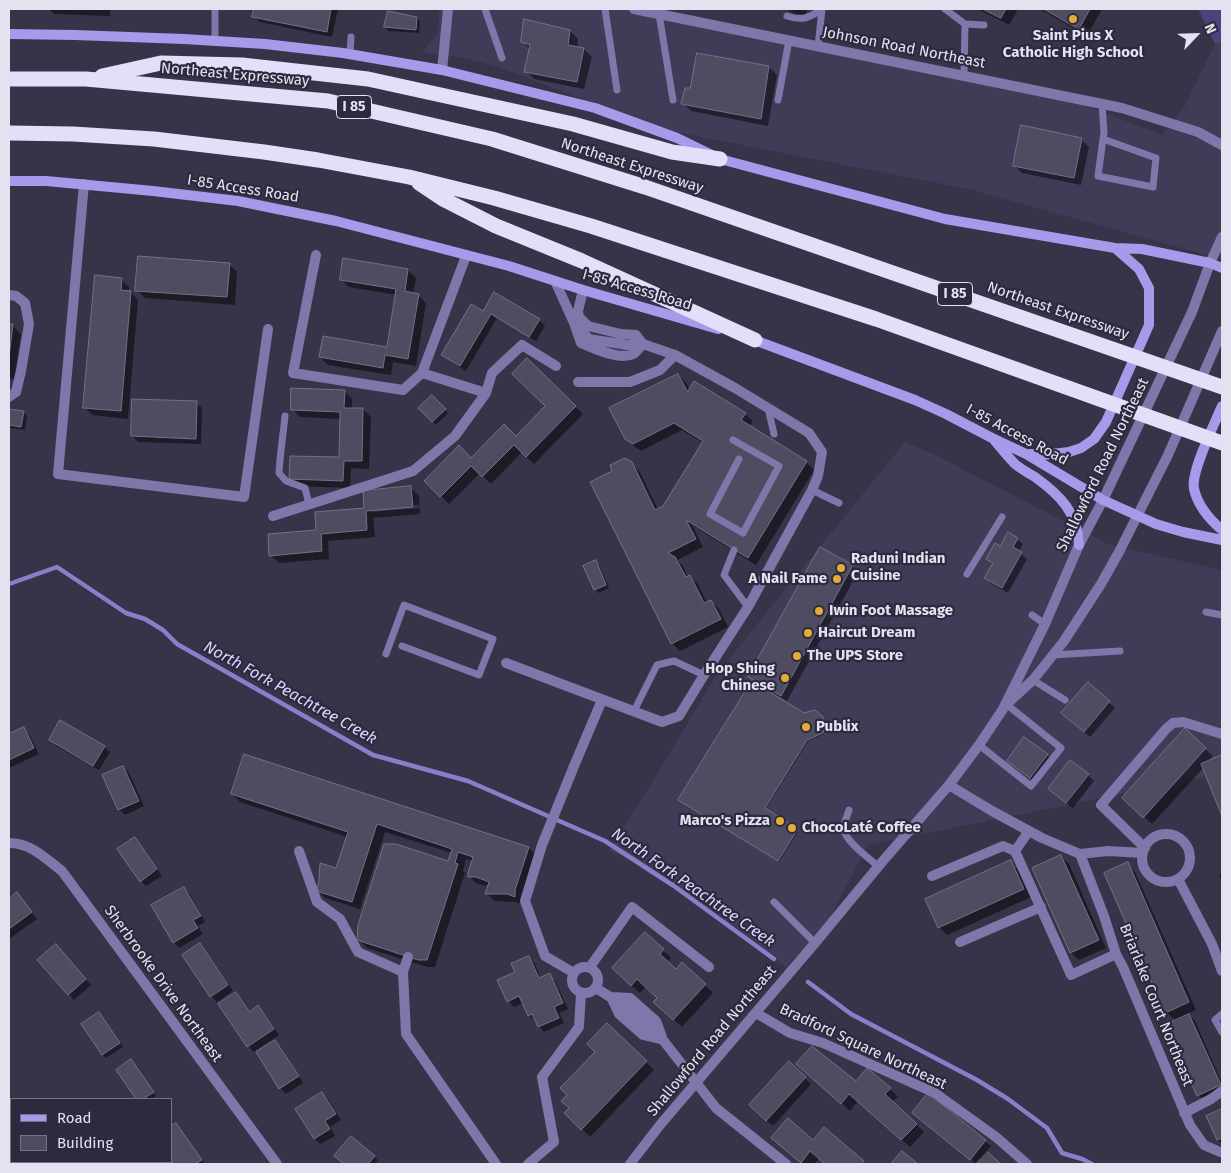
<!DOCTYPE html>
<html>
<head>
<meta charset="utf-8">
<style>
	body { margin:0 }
	#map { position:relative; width:1231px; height:1173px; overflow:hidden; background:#373348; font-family:"Fira Sans",sans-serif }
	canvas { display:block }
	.frame { position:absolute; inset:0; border:10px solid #e4e2f0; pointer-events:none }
	.legend { position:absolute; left:10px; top:1098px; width:162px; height:65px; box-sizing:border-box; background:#2d293e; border:1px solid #767385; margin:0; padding:6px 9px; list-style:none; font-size:15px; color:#e4e2f0 }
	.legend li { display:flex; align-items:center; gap:10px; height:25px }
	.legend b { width:25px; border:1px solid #767385 }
	.north { position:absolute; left:1171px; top:10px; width:50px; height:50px; -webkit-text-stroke:4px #2d293e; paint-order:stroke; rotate:66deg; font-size:14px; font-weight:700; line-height:20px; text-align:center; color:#e4e2f0 }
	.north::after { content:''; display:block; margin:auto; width:18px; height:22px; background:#e4e2f0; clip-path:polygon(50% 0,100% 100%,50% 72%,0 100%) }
</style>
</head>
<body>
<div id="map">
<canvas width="1231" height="1173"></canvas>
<div class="frame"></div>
<ul class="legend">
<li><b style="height:6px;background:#a899eb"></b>Road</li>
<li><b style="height:14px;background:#4f4b61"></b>Building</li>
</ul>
<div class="north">N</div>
</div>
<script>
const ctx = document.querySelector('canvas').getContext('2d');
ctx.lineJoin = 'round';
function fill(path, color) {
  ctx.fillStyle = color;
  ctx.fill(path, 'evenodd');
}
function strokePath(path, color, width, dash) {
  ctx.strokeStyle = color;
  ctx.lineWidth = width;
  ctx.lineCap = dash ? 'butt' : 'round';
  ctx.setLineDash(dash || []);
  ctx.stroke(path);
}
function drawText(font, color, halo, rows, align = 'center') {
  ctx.font = font + ' "Fira Sans",sans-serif';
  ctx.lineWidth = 4.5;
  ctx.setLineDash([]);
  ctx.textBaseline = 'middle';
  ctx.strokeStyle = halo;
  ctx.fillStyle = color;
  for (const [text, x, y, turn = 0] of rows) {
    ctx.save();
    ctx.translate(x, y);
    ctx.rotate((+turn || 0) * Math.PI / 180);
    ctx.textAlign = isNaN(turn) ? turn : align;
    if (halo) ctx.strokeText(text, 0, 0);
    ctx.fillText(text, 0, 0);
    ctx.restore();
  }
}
fill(new Path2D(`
	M439,9H629L850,57L1071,100L1162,135L1184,108L1215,44L1222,42V259L968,189L655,128L510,71L466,58L422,53L438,32Z
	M905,442L935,455L1110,545L1222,570V774L868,845L827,923L786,967L649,868L609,851L663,765L716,675Z`), '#403c57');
fill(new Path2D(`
	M1198,9H1222V42L1215,44Z`), '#4e417e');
fill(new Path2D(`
	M50,9H110V16L54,14Z
	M255,9H338L332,37L260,22L254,17Z
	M786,9H808L803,18Z
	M978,9H1018L1009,25Z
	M1040,9H1102L1087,36Z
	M417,18L420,22L419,33L389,31L385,27Z
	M570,31L578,39L577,48L584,49L592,57L584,89L534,79L526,71L530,49L522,41Z
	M769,67L777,75L768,126L691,111L683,103L691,89Z
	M1081,139L1089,147L1081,185L1022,173L1014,165Z
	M345,259L408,270L416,278L413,294L418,295L426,303L416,366L393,362L391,375L328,365L320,357L388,348L397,295L349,287L341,279Z
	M229,264L237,272L235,305L145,298L137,290Z
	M121,279L129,287V292H131L138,300L128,419L92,415L85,407Z
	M484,312L539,320L545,326L536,341L497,318L466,371L449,360L443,354Z
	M9,325L13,326L21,334L14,379L9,378Z
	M527,360L583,414L534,464L522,452L491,484L480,473L449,504L426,481L516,438L546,406Z
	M678,375L686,383L690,390L745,414L753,421L749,427L806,462L814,470L756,565L692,525L703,547L677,560L683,566L688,577H690L698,584L707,603L711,601L719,609L728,627L680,651L672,643L614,471L631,463L640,472L658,510L663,507L703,443L682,430L641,451L634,446L626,438Z
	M344,391L352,399V409H363L371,417L369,469L351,468L350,488L298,486L290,478L340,459L341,419L300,417L292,409Z
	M432,396L448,413L436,425L420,408Z
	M196,403L202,408L201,444L138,442L132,436Z
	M9,410L23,412L27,416L25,430L9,428Z
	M411,488L419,496L420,514L373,518L375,537L328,541L329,559L279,563L271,555L318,531ZM419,505V508L371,512V509Z
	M1017,539L1023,544L1019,552L1027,559L1008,593L992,584L986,578L994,565L988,559L1001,548Z
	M821,549L852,566L858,572L787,701L766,689L765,691L803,715L814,712L824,720L826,729L824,734L808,741L765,810L798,832L779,862L680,799L754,681L750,677Z
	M596,562L599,565L609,588L598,593L595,589Z
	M1088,684L1115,708L1090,737L1069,719Z
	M23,728L29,734L39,754L9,768V735Z
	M51,740L104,747L110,752L99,770L56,746Z
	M1205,749L1213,756L1207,763L1222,757V812L1204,767L1152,824L1132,806Z
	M1047,755L1053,761L1037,783L1014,766L1008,761Z
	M123,767L129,773L144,806L125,815L119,809Z
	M1088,775L1094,781L1073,808L1055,795Z
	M232,794L529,848L537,856L523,904L516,902L494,901L487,893L489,886L477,884L469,876L473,861L466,859L463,871L465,873L435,967H427L367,948L359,940L449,863L452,853L385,832L360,909L325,898L317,890L337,870L348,837L240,802Z
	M134,839L140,844L162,876L146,886L141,881Z
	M1061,856L1069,864L1106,948L1079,960L1071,953Z
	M1010,862L1018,870L1031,897L947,935L939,927Z
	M1127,864L1135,872L1196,1010L1188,1014L1195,1021L1222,1083V1093L1204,1101L1198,1095L1176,1021L1166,1012Z
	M1222,872V883L1219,874Z
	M184,888L190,894L205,922L198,926L203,934L179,948L174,942Z
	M17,894L37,919L9,939V900Z
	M200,945L205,950L233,991L217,1002L211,996L184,955Z
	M663,950L671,958L667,962L676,970L682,963L713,993L682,1027L663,1010L659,998L646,986L640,993L621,976Z
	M61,951L91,985L74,1000L69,994Z
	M529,958L535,964L541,979L549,975L555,981L568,1009L559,1013L564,1023L544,1032L539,1026L536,1021H535L529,1015L523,1003L514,1007L508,1001Z
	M236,993L242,999L251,1012L258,1007L264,1013L279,1035L254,1052L248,1046Z
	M99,1013L102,1017L123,1047L106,1058L103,1055Z
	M607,1025L654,1070L590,1137L566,1113L570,1108L568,1095L596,1052Z
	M275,1042L281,1048L303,1083L286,1094L280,1088Z
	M131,1061L156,1096L151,1099H137L118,1070Z
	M789,1063L811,1084L773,1126L756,1111Z
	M806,1072L890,1089L898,1097L892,1102L924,1132L910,1147L858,1101L850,1111Z
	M322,1093L328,1099L341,1120L330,1127L335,1136L320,1144L315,1139L296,1109Z
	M1222,1111V1144L1218,1140L1208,1117Z
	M920,1119L985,1141L991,1146L986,1152L999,1164H976Z
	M176,1124L181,1130L205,1164H175L171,1158Z
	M824,1129L863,1162L866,1164H826L819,1158L814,1164H803L781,1146L814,1141Z
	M374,1157L378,1160L375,1164H345L339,1160Z`), '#0007');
strokePath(new Path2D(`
	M9,584L57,567L126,613L145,619L163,630L177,644L373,755L468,781L605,841L674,886L774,959
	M808,982L851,1014L977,1080L1008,1099L1047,1128L1062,1153L1082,1159L1092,1164`), '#8b7dc9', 4.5);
const building = new Path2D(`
	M254,9H331L327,32L252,17Z
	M983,9H1006L1001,18Z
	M1044,9H1090L1079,29Z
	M388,11L417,17L416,30L384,27Z
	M524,19L570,30L568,45L584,48L577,82L524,72L530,45L521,42Z
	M697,53L769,66L761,119L681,104L685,88H690Z
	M1021,125L1082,138L1074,178L1013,166Z
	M138,256L230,263L227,297L135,291Z
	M343,258L408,269L405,291L419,294L408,359L385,355L383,368L319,357L323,336L387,347L396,289L340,280Z
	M95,275L122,278L121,290L131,291L121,411L83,408Z
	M494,292L540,319L529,337L491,314L460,366L441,355L471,304L483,311Z
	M9,324H13L9,357Z
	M527,358L576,406L526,457L514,445L482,477L471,466L440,497L424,481L459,445L471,458L504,424L516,436L545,406L512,374Z
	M678,374L687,391H688L694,381L746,413L741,420L807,461L748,558L686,520L696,539L668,553L675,557L686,577L690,575L704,603L711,600L721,619L671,644L590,482L612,471L610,465L625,458L632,462L655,510L663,506L703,441L674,423L633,444L625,439L609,408Z
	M291,388L345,390L344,408H363L362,461H344L343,481L289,479L290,456L339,457L340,412L291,410Z
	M432,395L446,409L432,422L418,408Z
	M132,399L197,401L196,439L131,436Z
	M9,409L24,411L21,427L9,425Z
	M411,486L413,507L366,511L367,530L321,534L322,551L269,556L268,534L316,530L315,512L364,508L363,491Z
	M1008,532L1018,538L1013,547L1022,552L1002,588L984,578L993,563L986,559L995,543L1000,546Z
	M820,547L853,565L781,696L748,677Z
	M596,560L606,585L594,590L583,566Z
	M752,681L804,713L815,710L823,717L825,727L823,733L807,740L765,808L798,829L778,861L678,800Z
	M1088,682L1110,701L1084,732L1061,713Z
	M60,720L105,746L93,766L49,740Z
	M24,727L34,748L9,760V734Z
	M1185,728L1206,748L1143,818L1122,798Z
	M1024,737L1048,754L1030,778L1007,761Z
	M244,754L529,847L515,890V897L507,894H485L489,882L476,877H468V873L473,857L458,852L455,863L458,864L427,960H418L357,940L358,925L384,844H396L448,861L452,849L377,824L352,902L316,891L319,881L320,863L336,868L348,832L231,794Z
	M1222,755V816L1201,764Z
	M1070,760L1089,774L1066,803L1048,789Z
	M123,766L139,801L118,810L102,775Z
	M135,837L157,869L140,882L117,849Z
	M1061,855L1099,940L1070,953L1032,868Z
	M1011,860L1024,889L938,928L925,899Z
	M1128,862L1189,1002L1165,1013L1104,873Z
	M184,887L201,916L193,920L198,928L173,943L151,905Z
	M17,892L32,912L9,929V899Z
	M645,932L664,949L660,954L676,969L682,962L706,984L673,1020L653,1002L657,998L637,979L631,986L612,968Z
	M200,943L228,985L210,997L182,955Z
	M56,944L86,979L68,995L37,960Z
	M529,956L539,978L550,973L563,1003L554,1007L559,1018L538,1027L532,1014L528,1016L519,996L507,1002L497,980L515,972L511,964Z
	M236,992L250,1012L258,1005L274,1029L247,1047L218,1004Z
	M99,1012L120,1043L102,1055L81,1024Z
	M1189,1014L1221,1085L1197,1096L1165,1025Z
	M607,1023L647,1061L581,1130L564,1113L569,1108L561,1101L567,1095L560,1088L595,1052L587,1044Z
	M275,1040L299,1076L279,1089L256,1052Z
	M812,1046L856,1081L867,1068L891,1088L885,1094L917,1124L901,1140L849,1094L841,1104L796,1064Z
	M131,1059L154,1092L143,1099H136L116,1070Z
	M789,1061L806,1077L766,1121L749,1105Z
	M322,1092L336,1114L325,1121L330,1129L314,1139L295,1109Z
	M928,1093L986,1140L970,1160L912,1113Z
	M1222,1109V1138L1217,1140L1206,1116Z
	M788,1118L813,1140L824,1127L864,1161L861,1164H825L810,1151L801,1163L771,1138Z
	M176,1123L202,1160L195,1164H174L171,1160V1126Z
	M351,1136L375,1156L368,1164H344L334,1156Z
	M902,1151L918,1164H891Z
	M988,1152L1001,1164H976Z`);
fill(building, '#4f4b61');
strokePath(building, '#747088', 1);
strokePath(new Path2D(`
	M215,9V41
	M485,9L502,58
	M605,9L617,90
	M945,9L965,24L964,75
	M659,14L673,100
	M787,16C803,21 809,18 822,9
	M965,24L984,25
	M818,47L822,9
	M350,55L351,37
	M778,100L789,40
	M1102,104L1104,132L1098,176L1153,187L1156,158L1103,139
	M768,408L774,434
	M285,416C283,436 280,454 279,473L286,481L305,488L309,504
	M733,440L779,466L743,533L710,514L739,459
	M812,490L839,503
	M734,550L724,575L748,607
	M967,574L1002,517
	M1206,612L1222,615
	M1032,615L1045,624
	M386,654L404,605L493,639L479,675L402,646
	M1053,655L1120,651
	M1033,680L1065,700
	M634,711L657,665L674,661L704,675
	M979,745L1031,786L1061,748L1006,704
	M849,810C847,817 843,823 844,830C846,842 869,858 878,866
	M774,902L815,943
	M1222,1014L1215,1020L1222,1032`), '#7f76aa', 7);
strokePath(new Path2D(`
	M634,9L1122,108L1198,132L1222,145
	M442,70L448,9
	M84,184L58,474L244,497L268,329
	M316,255L293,373L403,390L422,373L466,256
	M583,290L578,311L579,317L588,326L621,334L636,335L643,344
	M9,295L16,296L25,303L29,324L21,371L16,392L9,397
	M575,326L581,343C593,348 622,362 635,353C637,351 640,347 643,344
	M422,373L486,393
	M578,382H630L660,370L675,355
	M273,516L413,471L455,436L486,393L492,373L522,345L556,366
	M506,663L662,722L679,716L704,675L748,607L812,490L818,476L822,452L809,433L735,388L675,355L643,344L627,345L589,339L574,323L555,281
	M949,785L992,811L1042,838L1080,854L1108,851L1143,853
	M1029,831L1015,851L1071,975L1116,954
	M1142 858a24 24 0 1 1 48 0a24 24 0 1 1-48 0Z
	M9,843C31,843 45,858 62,871L277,1164
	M1145,848L1101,805L1166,729L1173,723L1183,722L1222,734
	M299,851L317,902L340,919L358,952L403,972L406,1034L496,1164
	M1080,854L1104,916L1116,954L1123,967L1190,1125L1204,1145L1220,1152H1222
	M932,876L1003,846L1015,851
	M1178,879L1212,944L1222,971
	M960,942L1041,907
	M572 980a13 13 0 1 1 26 0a13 13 0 1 1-26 0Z
	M590,967L632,907L709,967
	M403,972L408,957
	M574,973L545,956L525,901L542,845L574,766L602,700
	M596,988L626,1007L663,1040L716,1108L786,1164
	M611,997L630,998L656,1021L662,1037
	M612,999L619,1014L643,1035L660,1039
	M756,1013L790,1033L823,1043L935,1093L996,1137L1027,1164
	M1184,1113L1211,1099L1222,1091
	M528,1164L554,1142L542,1077L579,1027L581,993`), '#7f76aa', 10);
strokePath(new Path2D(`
	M1010,701L1033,680L1064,641L1101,584L1119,552L1168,455L1222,331
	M630,1164L660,1125L815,943L882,862L949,785L979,745L1003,709L1045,624L1079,545L1103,500L1192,312L1210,263L1222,237`), '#7f76aa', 10);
strokePath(new Path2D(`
	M9,34L75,35L184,39L265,44L343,53L442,70L595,108L677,138L720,159L945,219L1115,248L1142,249L1210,263L1222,268
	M9,181H46L153,191L238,201L336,221L509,266L583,290L718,329
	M749,338L915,400L946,414L992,438L1026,454L1103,500L1156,524L1183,532L1222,540
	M1222,406C1215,423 1190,473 1194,489C1198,506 1209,519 1222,530
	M995,441C1001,448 1008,457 1015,464C1021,469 1028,473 1035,477C1060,495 1078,513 1079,545
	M1030,454L1043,455L1069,452L1081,448L1094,439L1106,422L1149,325V288L1139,269L1115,248`), '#a899eb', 10);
strokePath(new Path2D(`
	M102,76L161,63L242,65L368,79L573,124L672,152L720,159
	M9,79H86L328,101L492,139L645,187L1222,387
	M9,133L73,134L154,139L264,152L318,160L409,177L494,198L591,226L876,319L1222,443
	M419,183L443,199L496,226L582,261L755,340`), '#e2dff8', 15);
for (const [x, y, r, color] of [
	[1073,19,5,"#e5ad36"],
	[841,568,5,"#e5ad36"],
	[837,579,5,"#e5ad36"],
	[819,611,5,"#e5ad36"],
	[808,633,5,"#e5ad36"],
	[797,656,5,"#e5ad36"],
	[785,678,5,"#e5ad36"],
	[806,727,5,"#e5ad36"],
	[780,821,5,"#e5ad36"],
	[792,828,5,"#e5ad36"]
]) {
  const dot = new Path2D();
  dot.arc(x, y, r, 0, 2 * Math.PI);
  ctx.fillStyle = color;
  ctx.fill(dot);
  strokePath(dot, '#2d293e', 2);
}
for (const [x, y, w] of [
	[354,107,35],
	[955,294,35]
]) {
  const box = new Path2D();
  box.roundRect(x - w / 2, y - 11.5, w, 23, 4);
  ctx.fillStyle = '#2d293e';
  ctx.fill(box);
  strokePath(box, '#e4e2f0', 1);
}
drawText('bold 14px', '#e4e2f0', null, [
	["I 85",354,107],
	["I 85",955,294]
]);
drawText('bold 15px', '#e4e2f0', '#2d293e', [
	["Saint Pius X",1073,36,"center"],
	["Catholic High School",1073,53,"center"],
	["Raduni Indian",851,559],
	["Cuisine",851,576],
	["A Nail Fame",827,579,"right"],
	["Iwin Foot Massage",829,611],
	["Haircut Dream",818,633],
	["The UPS Store",807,656],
	["Hop Shing",775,669,"right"],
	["Chinese",775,686,"right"],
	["Publix",816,727],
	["Marco's Pizza",770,821,"right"],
	["ChocoLaté Coffee",802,828]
], 'left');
drawText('15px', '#e4e2f0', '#2d293e', [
	["Johnson Road Northeast",904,48,11],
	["Northeast Expressway",235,75,5],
	["Northeast Expressway",632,166,18],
	["I-85 Access Road",243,189,9],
	["I-85 Access Road",637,290,16],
	["Northeast Expressway",1058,311,19],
	["I-85 Access Road",1017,435,28],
	["Shallowford Road Northeast",1103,465,-64],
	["Sherbrooke Drive Northeast",163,984,54],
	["Briarlake Court Northeast",1156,1005,68],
	["Shallowford Road Northeast",712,1041,-50],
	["Bradford Square Northeast",863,1047,25]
]);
drawText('italic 16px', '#dad4fe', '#2d293e', [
	["North Fork Peachtree Creek",290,693,29],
	["North Fork Peachtree Creek",693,888,35]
]);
</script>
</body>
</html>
